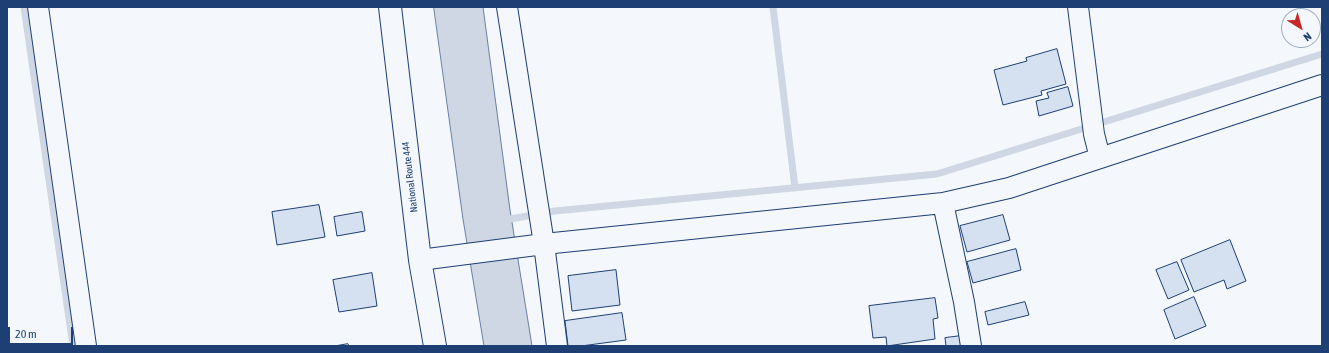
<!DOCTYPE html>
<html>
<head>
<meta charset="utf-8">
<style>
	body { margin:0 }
	#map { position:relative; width:1329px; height:353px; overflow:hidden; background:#f4f7fb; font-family:"Asap Condensed",sans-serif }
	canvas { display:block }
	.frame { position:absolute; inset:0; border:8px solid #1d3f73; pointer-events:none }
	.north { position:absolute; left:1281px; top:8px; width:40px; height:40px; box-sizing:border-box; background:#f4f7fb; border:1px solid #9eadc5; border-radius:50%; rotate:143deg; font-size:11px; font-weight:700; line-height:16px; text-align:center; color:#1d3f73 }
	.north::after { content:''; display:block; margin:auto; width:14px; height:18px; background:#c62828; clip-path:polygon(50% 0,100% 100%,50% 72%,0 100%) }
	.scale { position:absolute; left:8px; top:327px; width:65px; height:18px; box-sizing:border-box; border:2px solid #1d3f73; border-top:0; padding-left:5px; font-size:12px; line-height:14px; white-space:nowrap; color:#1d3f73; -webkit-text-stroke:3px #f4f7fb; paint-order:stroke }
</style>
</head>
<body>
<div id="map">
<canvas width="1329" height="353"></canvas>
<div class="frame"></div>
<div class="north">N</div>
<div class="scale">20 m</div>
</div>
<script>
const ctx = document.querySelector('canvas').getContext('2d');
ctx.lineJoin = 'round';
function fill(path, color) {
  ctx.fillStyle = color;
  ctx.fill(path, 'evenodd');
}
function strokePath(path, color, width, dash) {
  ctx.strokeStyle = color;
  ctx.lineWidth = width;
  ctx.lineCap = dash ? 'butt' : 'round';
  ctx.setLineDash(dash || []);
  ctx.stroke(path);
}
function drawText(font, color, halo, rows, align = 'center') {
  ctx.font = font + ' "Asap Condensed",sans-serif';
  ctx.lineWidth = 3;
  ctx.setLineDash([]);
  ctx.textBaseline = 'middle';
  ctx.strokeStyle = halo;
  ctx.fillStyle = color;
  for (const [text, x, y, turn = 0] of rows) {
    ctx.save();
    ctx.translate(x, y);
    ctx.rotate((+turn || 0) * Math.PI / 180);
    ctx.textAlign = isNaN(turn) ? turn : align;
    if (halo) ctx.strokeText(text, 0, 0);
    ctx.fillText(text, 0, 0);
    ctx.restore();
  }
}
const water = new Path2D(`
	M434,7H483L510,210L532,346H484L463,219Z`);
fill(water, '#cfd7e4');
strokePath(water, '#687fa3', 1);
strokePath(new Path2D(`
	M24,7L73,346
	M773,7L795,188
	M505,220L555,211L937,174L1322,54`), '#cfd7e4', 7);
const building = new Path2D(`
	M1057,49L1066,84L1041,91L1042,95L1003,105L994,70L1027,61L1026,58Z
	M1068,87L1073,106L1039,116L1036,101L1049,98L1047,93Z
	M319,205L325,237L277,245L272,212Z
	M362,212L365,231L337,236L334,217Z
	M1003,215L1010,240L967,252L960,226Z
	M1230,240L1246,281L1227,289L1224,280L1194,292L1181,260Z
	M1016,249L1021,270L973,283L967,262Z
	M1177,262L1189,290L1168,299L1156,270Z
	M616,270L620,305L572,311L568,276Z
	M372,273L377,306L339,312L333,280Z
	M1194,297L1206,326L1175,339L1164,310Z
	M935,298L938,318L933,319L935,339L887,346L886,337L873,338L869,306Z
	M1025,302L1029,315L988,325L985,312Z
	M622,313L626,340L581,346H568L565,321Z
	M961,336L962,346H946L945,338Z
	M348,344L349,346H335Z`);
fill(building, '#d5e0f0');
strokePath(building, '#1d3f73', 1);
const street = new Path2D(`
	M38,7L86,346
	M507,7L544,244L557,346
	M1078,7L1094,134L1100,158
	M943,203L964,302L971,346
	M420,260L544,244L943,203L1009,188L1322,85`);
const highway = new Path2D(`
	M390,7L420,260L435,346`);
strokePath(street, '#1d3f73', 22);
strokePath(highway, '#1d3f73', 24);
strokePath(street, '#f4f7fb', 20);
strokePath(highway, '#f4f7fb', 22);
drawText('10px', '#1d3f73', '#f4f7fb', [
	["National Route 444",410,177,-97]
]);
</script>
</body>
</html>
